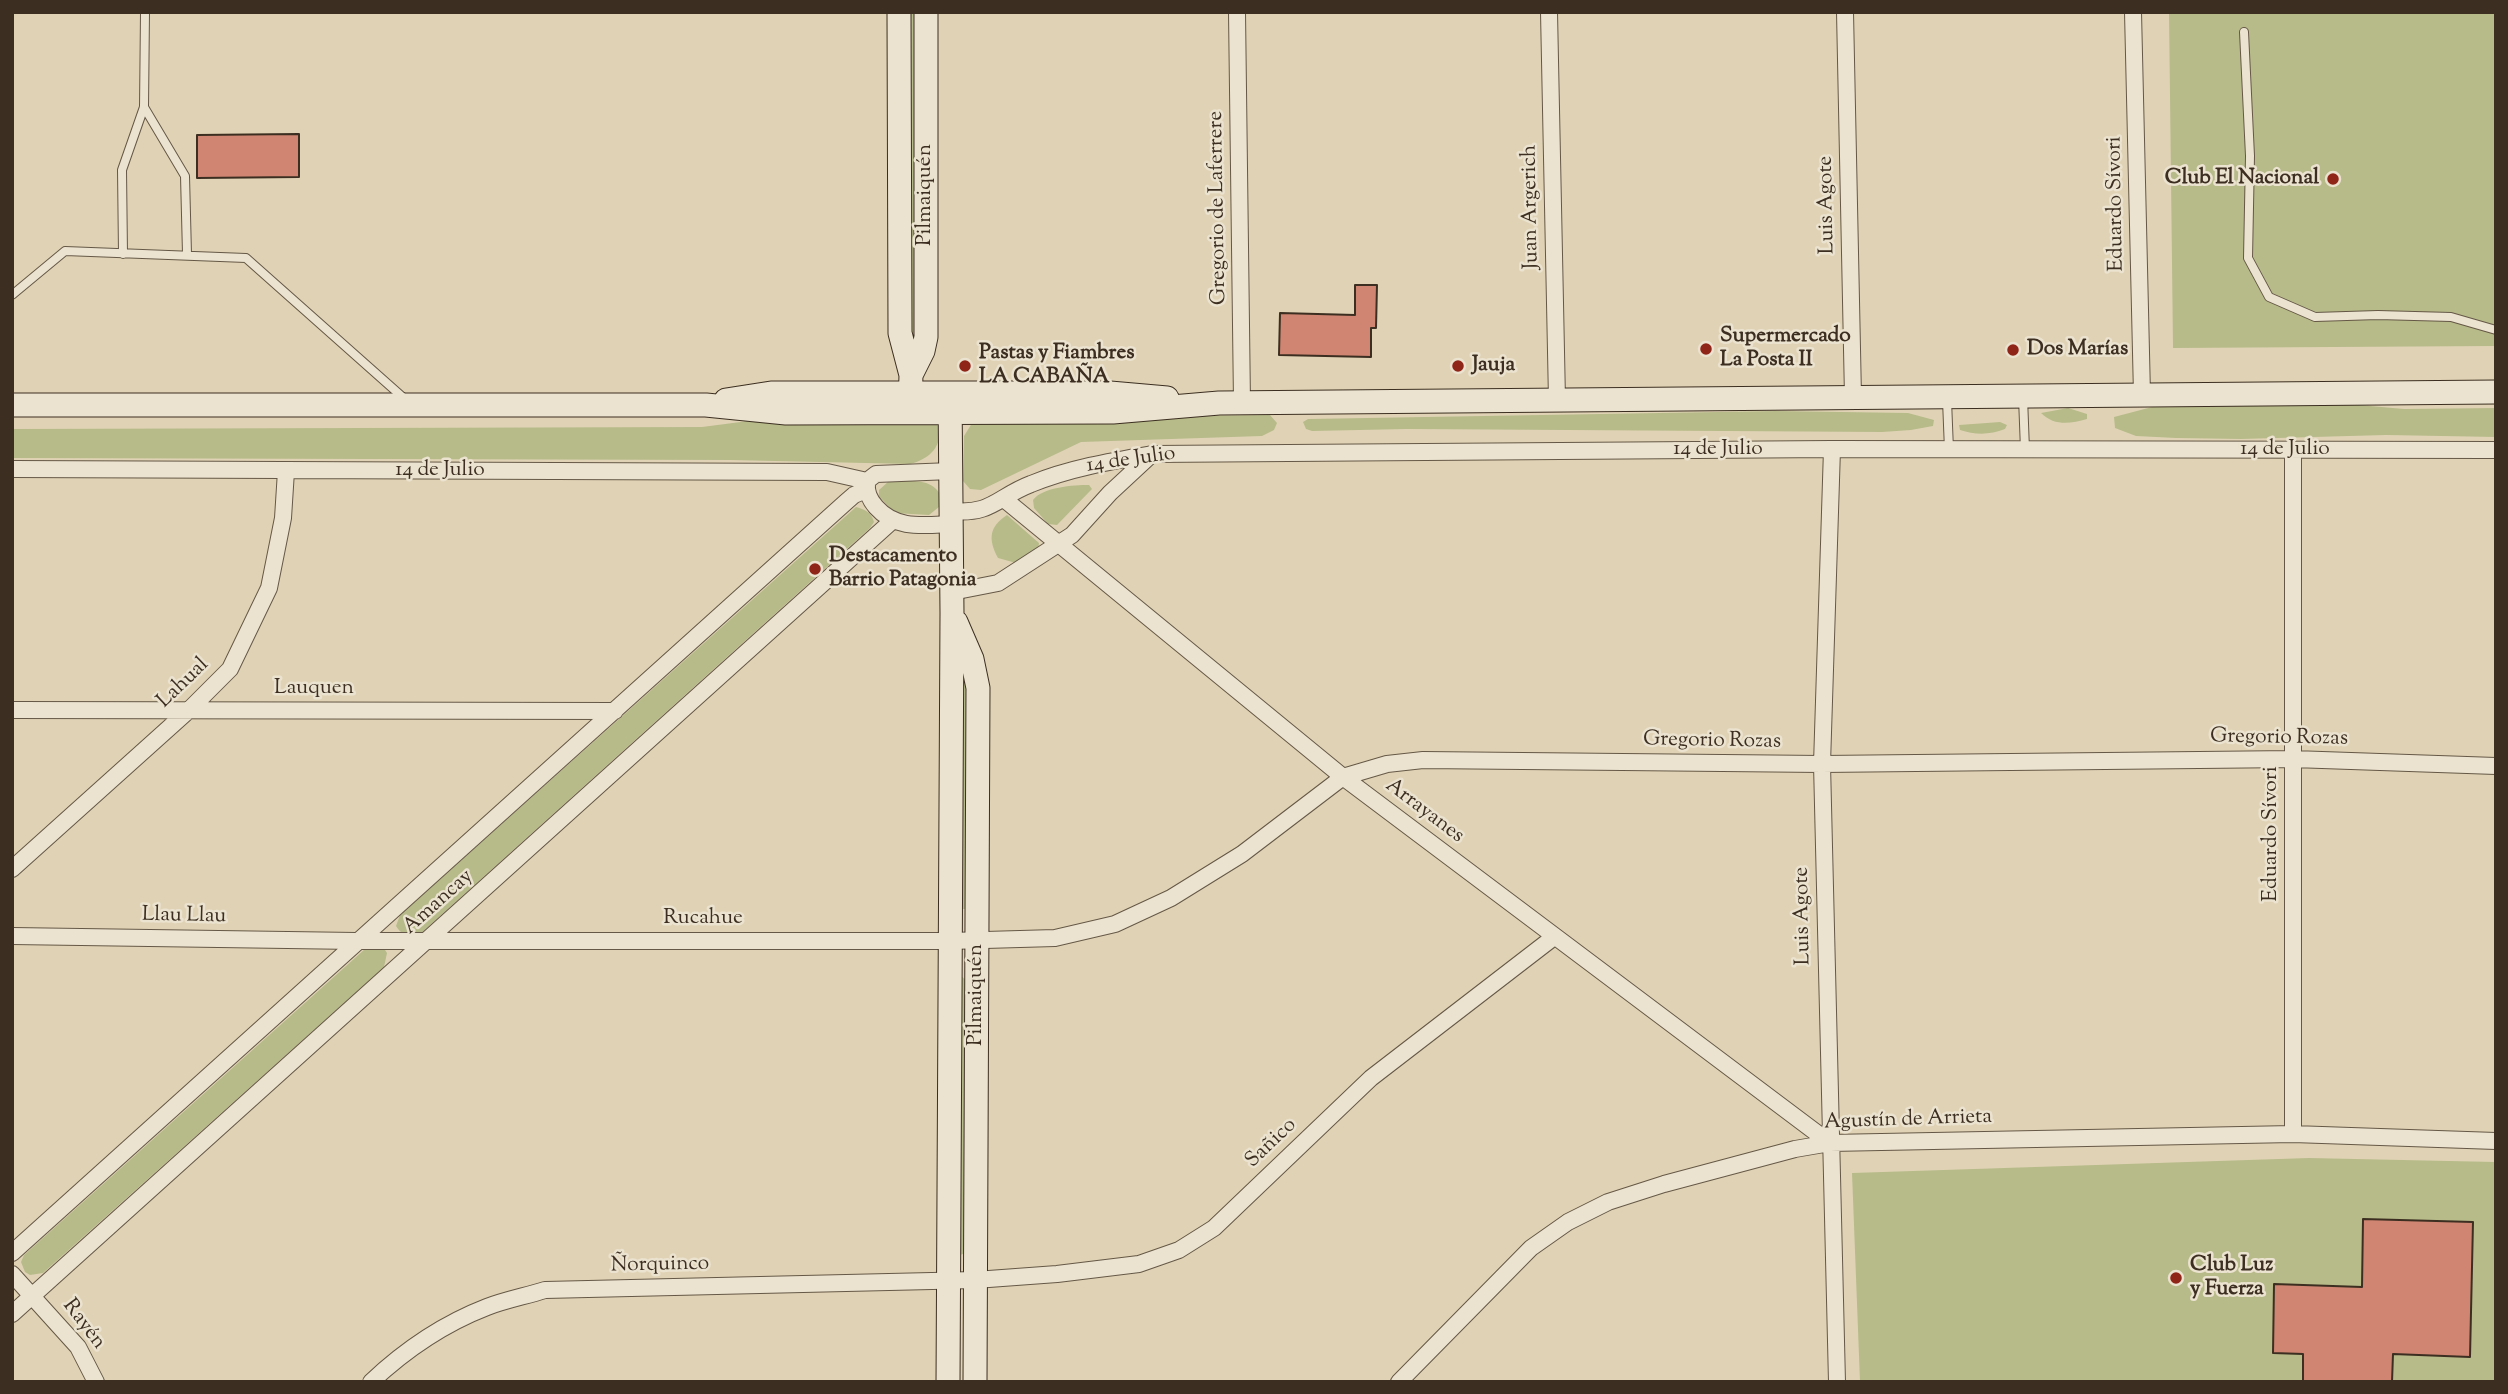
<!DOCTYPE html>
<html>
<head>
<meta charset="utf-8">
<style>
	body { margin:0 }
	#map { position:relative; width:2508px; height:1394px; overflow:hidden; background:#e0d3b5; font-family:"Sorts Mill Goudy",serif }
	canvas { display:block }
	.frame { position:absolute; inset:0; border:14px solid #3c2f21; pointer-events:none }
</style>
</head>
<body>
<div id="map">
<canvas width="2508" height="1394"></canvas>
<div class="frame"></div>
</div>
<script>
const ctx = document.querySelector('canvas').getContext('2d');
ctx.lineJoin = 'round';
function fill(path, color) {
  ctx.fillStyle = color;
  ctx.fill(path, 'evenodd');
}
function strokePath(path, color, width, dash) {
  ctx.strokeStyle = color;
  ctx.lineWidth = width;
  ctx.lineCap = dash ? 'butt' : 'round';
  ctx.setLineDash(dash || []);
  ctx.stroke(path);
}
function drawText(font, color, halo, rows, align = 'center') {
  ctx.font = font + ' "Sorts Mill Goudy",serif';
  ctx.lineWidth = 5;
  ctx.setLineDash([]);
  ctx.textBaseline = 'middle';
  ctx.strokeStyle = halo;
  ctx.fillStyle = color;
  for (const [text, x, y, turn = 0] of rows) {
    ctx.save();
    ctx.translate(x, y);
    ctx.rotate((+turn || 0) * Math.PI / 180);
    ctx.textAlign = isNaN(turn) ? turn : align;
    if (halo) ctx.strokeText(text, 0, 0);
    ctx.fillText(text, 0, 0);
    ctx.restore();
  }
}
fill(new Path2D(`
	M909,12H919L917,341L908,342Z
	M2169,12H2496V346L2173,348Z
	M2359,405L2404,409L2496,408V437L2386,435L2241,439L2176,438L2136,436L2115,428L2114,417L2152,407Z
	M2068,408L2087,414V419C2070,424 2054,426 2041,413Z
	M1776,411L1908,413L1934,420L1933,426L1911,430L1882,432L1407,429L1312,431L1306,429L1303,422L1308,419Z
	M1270,415L1277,423L1274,430L1262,436L1081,442L981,490L970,489L963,481L964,436L974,420L986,418Z
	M779,417L937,423C945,445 930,459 910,464L730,460L12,458V429L702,427Z
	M2000,422L2007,425L2005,429C1990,435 1975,435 1960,430L1959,425Z
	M889,481C907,482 932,476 941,496L939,507L929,515L894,513L879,496V490Z
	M1089,485L1092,489L1057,525L1048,524L1034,508L1033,500C1043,487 1073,485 1089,485Z
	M856,507C866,510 871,512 874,522L870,528L419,935C408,935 402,936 396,926L400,915Z
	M1007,515L1039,543L1038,551L1016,563L998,558C988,539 989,527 1007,515Z
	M963,676L969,682L968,902L965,909H962Z
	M383,947L387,953L384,967L43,1273L30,1275L25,1272L21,1262L24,1255L365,949Z
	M960,975L967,981L966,1248L963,1254L960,1255Z
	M2309,1158L2496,1162V1382H1860L1852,1173Z`), '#b7bb8a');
const building = new Path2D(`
	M299,134V177L197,178V135Z
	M1355,285H1377L1376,328H1371V357L1279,355L1280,313L1355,315Z
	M2363,1219L2473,1222L2470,1357L2393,1354L2392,1382H2303V1354L2273,1353L2274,1284L2362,1287Z`);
fill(building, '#cf8572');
strokePath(building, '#3c2f21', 2);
const lane = new Path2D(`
	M2244,32L2250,156L2248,258L2269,297L2315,317L2378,315L2451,317L2496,330
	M144,107L185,176L187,254
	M123,254L122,170L144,107L145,12
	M12,295L65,251L246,258L407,401
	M2023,397L2025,450
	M1947,400L1949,450`);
const street = new Path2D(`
	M1237,12L1242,403
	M1549,12L1557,400
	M1845,12L1853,397
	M2133,12L2142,395
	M1832,449L1822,764L1837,1382
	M2293,451V1134
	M12,469L827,472L867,481
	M951,471L876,474L867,481C866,492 869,499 876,507C896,530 924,525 951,524
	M1004,499L1343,777L1830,1143
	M951,511C992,515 997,497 1031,484C1070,468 1112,461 1153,454L1832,449L2496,450
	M952,592L998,583L1072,535L1110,493L1152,454
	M12,710L615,711
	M12,869L189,710L230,669L269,588L283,518L286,471
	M12,936L356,941H950L1055,938L1115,924L1171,898L1242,854L1343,777L1387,764L1423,760L1822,764L2293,759L2496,766
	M12,1253L846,502L854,495L866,490
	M12,1274L78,1347L96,1382
	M12,1314L892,521
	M371,1382C405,1350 443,1324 487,1307C505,1300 526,1296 545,1290L975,1280L1057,1274L1139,1264L1179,1250L1214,1228L1371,1078L1554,937
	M1399,1382L1531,1248L1568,1222L1608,1202L1664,1184L1795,1149L1830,1143L2293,1134L2496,1141`);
const secondary = new Path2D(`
	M899,12L900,333L911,375L910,407
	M911,375L923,351L926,337V12
	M726,400L771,393H1110L1167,398
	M12,405H706L786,413L1113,412L1219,403L2496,392
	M956,622L972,659L978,688L975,1382
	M948,1382L952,613L950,394`);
strokePath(lane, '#655846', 10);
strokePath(street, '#655846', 18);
strokePath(secondary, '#3c2f21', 25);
strokePath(lane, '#ebe2cf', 8);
strokePath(street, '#ebe2cf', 16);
strokePath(secondary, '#ebe2cf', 23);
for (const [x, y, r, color] of [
	[2333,179,7,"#8f2418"],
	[1706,349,7,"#8f2418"],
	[2013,350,7,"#8f2418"],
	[965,366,7,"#8f2418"],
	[1458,366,7,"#8f2418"],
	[815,569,7,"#8f2418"],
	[2176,1278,7,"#8f2418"]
]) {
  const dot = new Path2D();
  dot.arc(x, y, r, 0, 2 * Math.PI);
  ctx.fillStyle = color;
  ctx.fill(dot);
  strokePath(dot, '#ebe2cf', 2.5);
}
drawText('bold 21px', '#3c2f21', '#ebe2cf', [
	["Club El Nacional",2319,179,"right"],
	["Supermercado",1720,337],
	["La Posta II",1720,361],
	["Dos Marías",2027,350],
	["Pastas y Fiambres",979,354],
	["LA CABAÑA",979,378],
	["Jauja",1472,366],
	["Destacamento",829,557],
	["Barrio Patagonia",829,581],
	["Club Luz",2190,1266],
	["y Fuerza",2190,1290]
], 'left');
drawText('21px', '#3c2f21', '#ebe2cf', [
	["Pilmaiquén",926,195,-90],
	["Eduardo Sívori",2117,204,-91],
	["Luis Agote",1828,205,-91],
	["Juan Argerich",1532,207,-91],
	["Gregorio de Laferrere",1219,208,-91],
	["14 de Julio",1718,450],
	["14 de Julio",2285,450],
	["14 de Julio",1131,461,-8],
	["14 de Julio",440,471],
	["Lahual",184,684,-44],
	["Lauquen",314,689],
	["Gregorio Rozas",2279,739,1],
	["Gregorio Rozas",1712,742,1],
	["Arrayanes",1424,812,37],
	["Eduardo Sívori",2272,834,-90],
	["Amancay",439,903,-42],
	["Luis Agote",1804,916,-91],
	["Llau Llau",184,917,1],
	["Rucahue",703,919],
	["Pilmaiquén",977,995,-90],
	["Agustín de Arrieta",1908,1121,-2],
	["Sañico",1272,1144,-44],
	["Ñorquinco",660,1266,-1],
	["Rayén",83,1325,53]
]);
</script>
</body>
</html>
